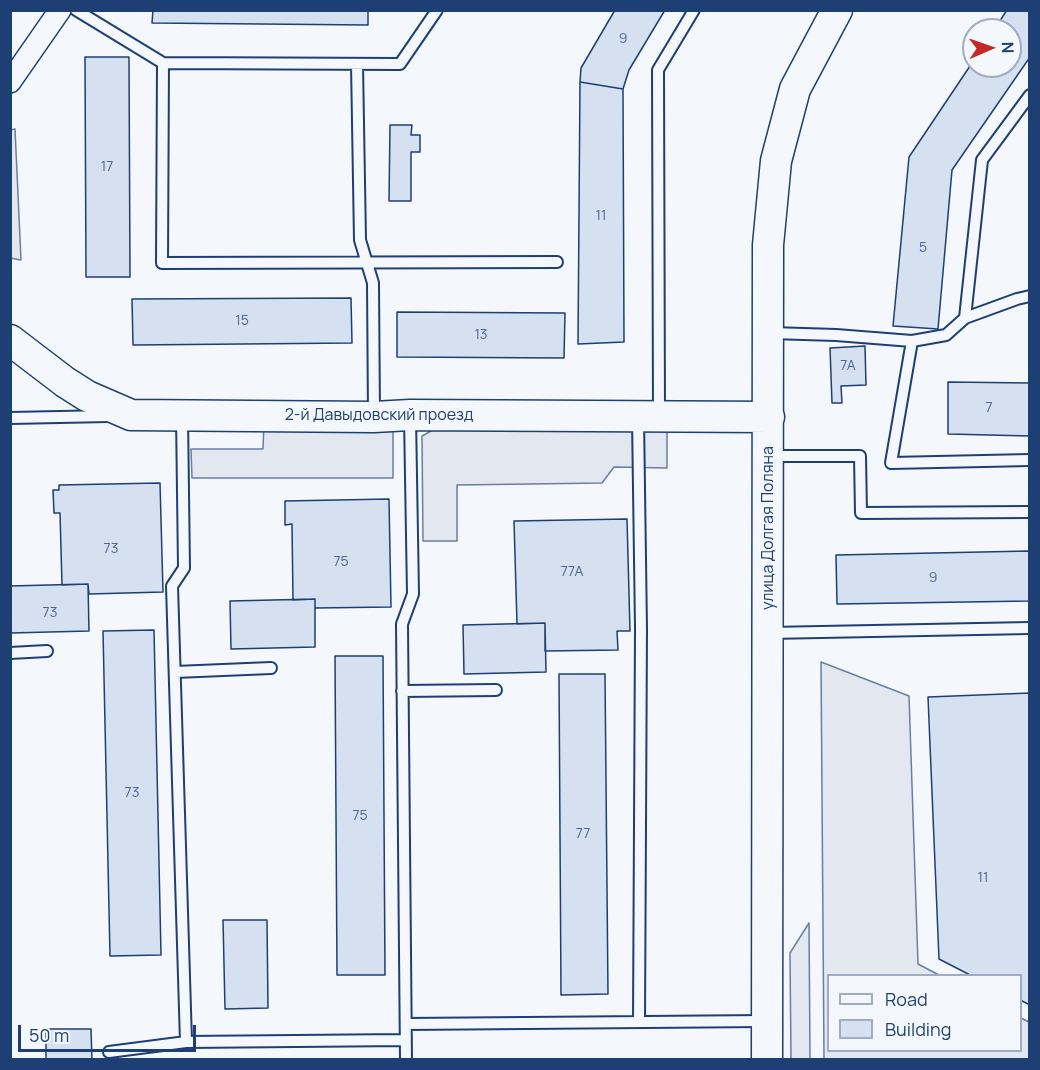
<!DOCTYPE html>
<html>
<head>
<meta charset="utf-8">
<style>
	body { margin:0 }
	#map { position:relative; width:1040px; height:1070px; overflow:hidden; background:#f4f7fb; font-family:Manrope,sans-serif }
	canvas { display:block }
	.frame { position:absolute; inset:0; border:12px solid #1d3f73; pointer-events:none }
	.legend { position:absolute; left:827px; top:974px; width:195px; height:78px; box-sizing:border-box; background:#f4f7fb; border:2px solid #9eadc5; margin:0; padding:8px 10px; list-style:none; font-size:18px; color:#1d3f73 }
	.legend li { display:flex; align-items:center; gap:12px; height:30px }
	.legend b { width:30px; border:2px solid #9eadc5 }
	.north { position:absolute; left:962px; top:18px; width:60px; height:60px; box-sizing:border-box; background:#f4f7fb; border:2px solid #9eadc5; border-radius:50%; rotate:88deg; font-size:16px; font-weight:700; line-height:24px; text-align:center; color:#1d3f73 }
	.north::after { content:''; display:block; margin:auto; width:21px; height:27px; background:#c62828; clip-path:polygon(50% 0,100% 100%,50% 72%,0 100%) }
	.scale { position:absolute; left:18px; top:1025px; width:178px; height:27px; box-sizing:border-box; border:3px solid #1d3f73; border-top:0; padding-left:8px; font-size:18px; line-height:21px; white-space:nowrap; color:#1d3f73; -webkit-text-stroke:4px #f4f7fb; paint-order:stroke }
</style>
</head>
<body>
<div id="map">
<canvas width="1040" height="1070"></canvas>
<div class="frame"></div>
<ul class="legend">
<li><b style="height:8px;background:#f4f7fb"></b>Road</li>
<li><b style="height:16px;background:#d5e0f0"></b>Building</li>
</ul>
<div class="north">N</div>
<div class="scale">50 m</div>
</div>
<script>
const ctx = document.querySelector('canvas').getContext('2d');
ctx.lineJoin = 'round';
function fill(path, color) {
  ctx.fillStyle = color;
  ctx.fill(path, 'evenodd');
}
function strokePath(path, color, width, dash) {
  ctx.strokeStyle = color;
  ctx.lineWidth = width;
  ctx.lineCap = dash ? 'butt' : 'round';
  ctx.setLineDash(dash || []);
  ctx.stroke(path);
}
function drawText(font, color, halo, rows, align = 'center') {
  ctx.font = font + ' Manrope,sans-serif';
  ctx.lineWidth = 4.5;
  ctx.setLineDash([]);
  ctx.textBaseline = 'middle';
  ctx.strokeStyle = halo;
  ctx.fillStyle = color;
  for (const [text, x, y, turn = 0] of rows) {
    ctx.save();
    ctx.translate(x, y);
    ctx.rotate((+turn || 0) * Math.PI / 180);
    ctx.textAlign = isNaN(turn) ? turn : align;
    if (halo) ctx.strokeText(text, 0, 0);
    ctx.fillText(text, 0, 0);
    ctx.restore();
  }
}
const green = new Path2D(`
	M809,923L810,1059H791L790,953Z`);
fill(green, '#e3e9f0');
strokePath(green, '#687fa3', 1.5);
const parking = new Path2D(`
	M15,129L21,260L10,258V130Z
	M264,423L393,424V478H192L191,449H263Z
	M442,425L667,428V468L614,467L602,483L457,485V541H423L422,436Z
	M821,662L909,696L918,964L939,975L828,976V1050H1020L1021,1018L1029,1022V1059H824Z`);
fill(parking, '#e3e8f0');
strokePath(parking, '#687fa3', 1.5);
const building = new Path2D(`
	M153,10H368V25L152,23Z
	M615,10H665L629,70L623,89L580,82L581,68Z
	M1007,10H1030V57L952,170L938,329L893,326L909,157L974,60V66H1010V30H994Z
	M85,57H129L130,277H86Z
	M580,82L623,89L624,342L578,344Z
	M390,125H412L411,135H420V152H411V201H389Z
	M351,298L352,343L133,345L132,299Z
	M397,312L565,313L564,358L397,357Z
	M865,346L866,385L841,386L842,403H832L830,348Z
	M948,382L1030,383V436L948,434Z
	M160,483L163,592L89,594L88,584L62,585L60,513H54L53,490H59V485Z
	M389,499L391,607L315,608V599L293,600L292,524L285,525V501Z
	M627,519L630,631H617L618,650L545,651V623L517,624L514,521Z
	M1030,551V601L837,604L836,555Z
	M88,584L89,631L10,633V586Z
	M315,599V647L231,649L230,601Z
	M545,623L546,672L464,674L463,625Z
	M154,630L161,955L110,956L103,631Z
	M335,656H383L385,975H337Z
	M559,674H605L608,994L561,995Z
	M1030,693V1005L1020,1000V976H972L939,959L928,697Z
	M223,920H267L268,1008L225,1009Z
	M46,1029H91L92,1060H46Z`);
fill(building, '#d5e0f0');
strokePath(building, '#1d3f73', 1.5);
const lane = new Path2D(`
	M76,10L163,63L162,263L557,262
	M163,63L400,64L437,10
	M357,64L360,240L373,283L374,416
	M965,318L982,160L1030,95
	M771,333L836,335L912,341L946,335L965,318L1017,299L1030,296
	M912,341L891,463L1030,460
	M659,414L658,70L694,10
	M182,416L184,568L172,586L186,1042
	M10,418L109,416
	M638,418L641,629L639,1021
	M769,456H860L861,513L1030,512
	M769,633L1030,628
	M10,653L47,651
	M175,672L271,668
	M402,691L496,690
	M406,1024L765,1021
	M109,1052L186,1042L405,1040
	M406,1060L402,624L413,594L410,417`);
const street = new Path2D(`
	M10,82L60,10`);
const secondary = new Path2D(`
	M10,340L65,382L87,396L131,415L374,417L410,415L769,417
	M767,1060L768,245L776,161L795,89L837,10`);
strokePath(lane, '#1d3f73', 14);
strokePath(street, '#1d3f73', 24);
strokePath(secondary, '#1d3f73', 33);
strokePath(lane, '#f4f7fb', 10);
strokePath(street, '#f4f7fb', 21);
strokePath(secondary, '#f4f7fb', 30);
drawText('14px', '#4b6792', null, [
	["9",623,39],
	["17",107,167],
	["11",601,216],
	["5",923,248],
	["15",242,321],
	["13",481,335],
	["7А",848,366],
	["7",989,408],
	["73",111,549],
	["75",341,562],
	["77А",572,572],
	["9",933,578],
	["73",50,613],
	["73",132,793],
	["75",360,816],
	["77",583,834],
	["11",983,878]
]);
drawText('16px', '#1d3f73', '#f4f7fb', [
	["2-й Давыдовский проезд",379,416],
	["улица Долгая Поляна",769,528,-90]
]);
</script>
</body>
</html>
